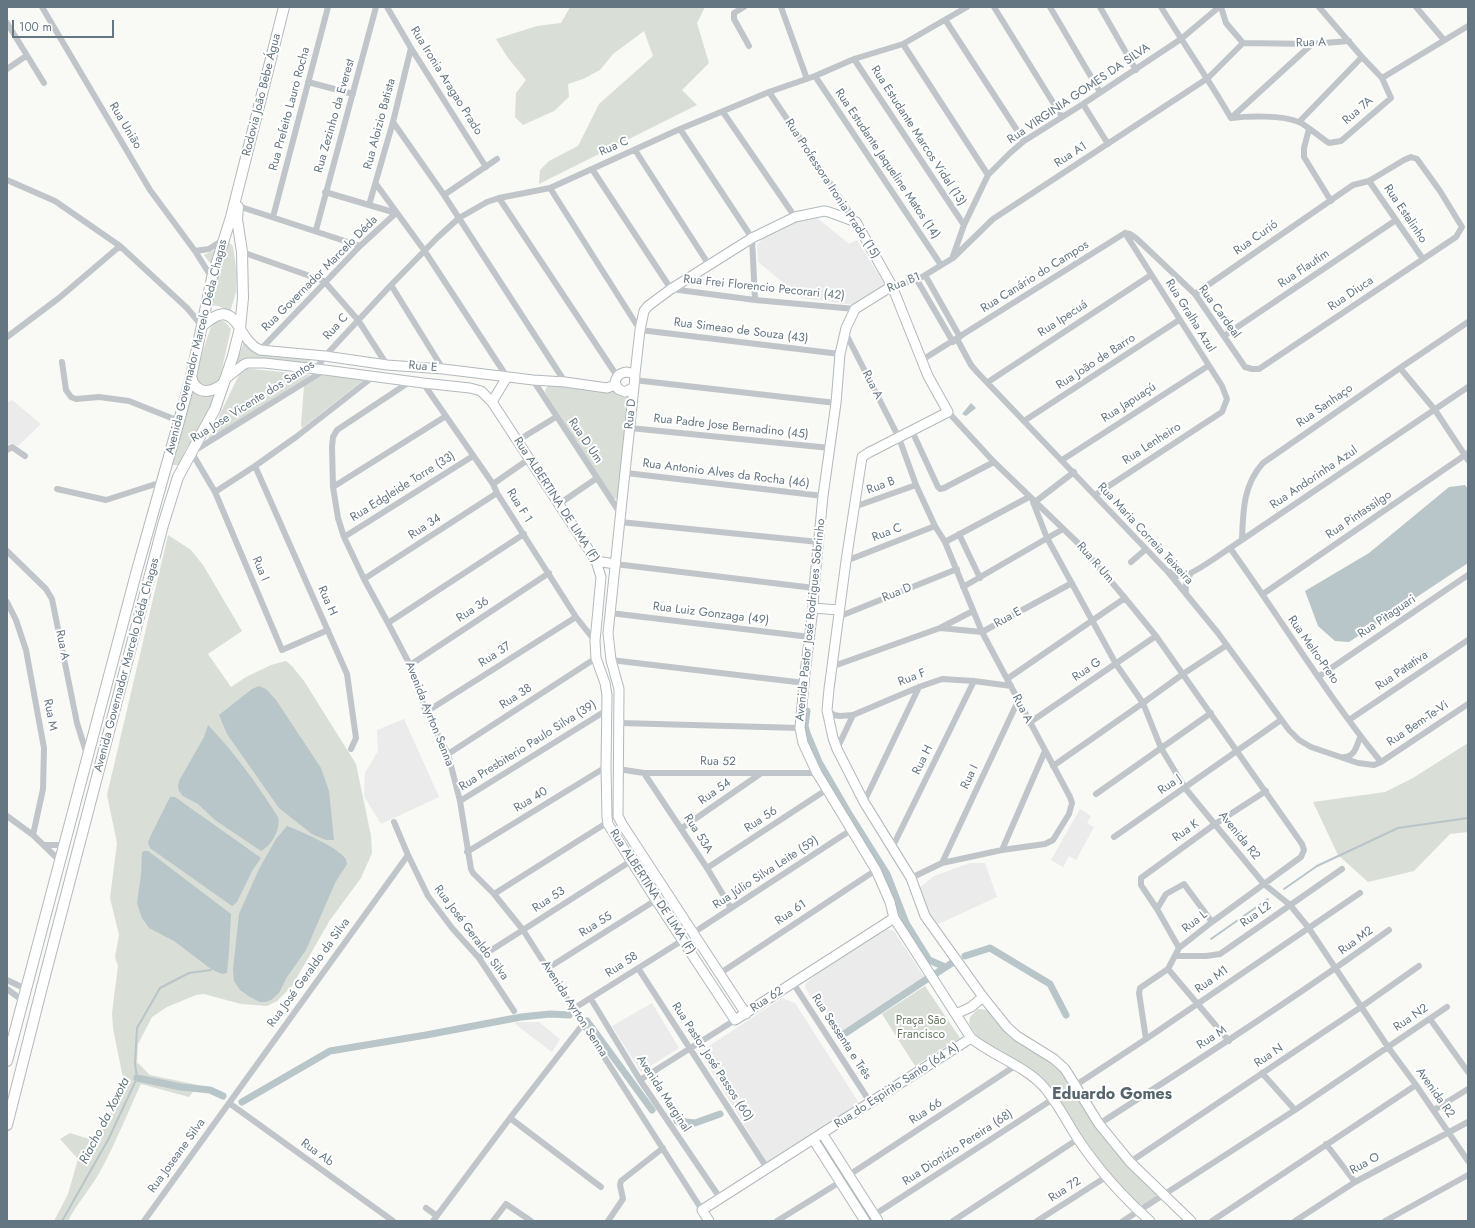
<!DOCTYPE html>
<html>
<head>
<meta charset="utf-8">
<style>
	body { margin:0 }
	#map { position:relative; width:1475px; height:1228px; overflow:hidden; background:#f9f9f6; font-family:Jost,sans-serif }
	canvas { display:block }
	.frame { position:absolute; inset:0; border:8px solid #647681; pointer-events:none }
	.scale { position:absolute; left:12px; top:20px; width:102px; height:18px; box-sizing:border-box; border:2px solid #647681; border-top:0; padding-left:5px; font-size:12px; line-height:14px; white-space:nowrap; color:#647681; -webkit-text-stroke:3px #fff; paint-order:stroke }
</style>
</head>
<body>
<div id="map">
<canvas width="1475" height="1228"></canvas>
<div class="frame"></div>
<div class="scale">100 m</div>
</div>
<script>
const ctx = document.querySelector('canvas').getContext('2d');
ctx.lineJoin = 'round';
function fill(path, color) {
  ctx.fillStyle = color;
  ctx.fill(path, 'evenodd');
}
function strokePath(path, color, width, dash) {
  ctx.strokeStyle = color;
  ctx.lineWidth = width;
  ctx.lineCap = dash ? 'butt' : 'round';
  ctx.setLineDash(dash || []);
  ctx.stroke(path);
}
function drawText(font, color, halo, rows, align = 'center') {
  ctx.font = font + ' Jost,sans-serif';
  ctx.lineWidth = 4;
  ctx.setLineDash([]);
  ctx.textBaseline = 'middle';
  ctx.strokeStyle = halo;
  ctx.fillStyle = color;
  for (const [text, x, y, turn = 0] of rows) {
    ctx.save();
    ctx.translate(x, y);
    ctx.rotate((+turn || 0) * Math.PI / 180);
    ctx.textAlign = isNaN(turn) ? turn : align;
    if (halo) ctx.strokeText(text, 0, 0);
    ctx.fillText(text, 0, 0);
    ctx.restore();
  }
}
fill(new Path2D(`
	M815,216L849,244L857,240L885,285L856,305L802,298L758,262L757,245L766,235L795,218Z
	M12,400L41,424L18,446L10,443L7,447V403Z
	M404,719L439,797L381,824L364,796L365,773L378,751L377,730Z
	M1080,809L1091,816L1087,823L1094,827L1076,860L1069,856L1063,867L1051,860Z
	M970,863H985L997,897L936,925L926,911L919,888L934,876Z
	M887,929L894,931L924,977L841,1032L832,1031L829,1026L832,1019L820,1002L815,1004L805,987L806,983L819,972Z
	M782,998L795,1003L859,1103L768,1164L700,1052Z
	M652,1003L679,1048L641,1072L612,1026Z
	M516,1022H539L560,1039L552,1052L515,1024Z`), '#eaebea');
fill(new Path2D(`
	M570,7H705L697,23L709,63L682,90L697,105L539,184L540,170L549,161L578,146L599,104L653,56L644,31L613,54L600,70L583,79L568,84L569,97L554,111L523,125L515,117L516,93L526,80L508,58L496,39L537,26L561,23Z
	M228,243L231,244L233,247L237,274L236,292L230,312L219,306L209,305L225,244Z
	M217,249L211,264L204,255Z
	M220,320L225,322L231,329L219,382L216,385L200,387L196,379L203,350L212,324L215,321Z
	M245,340L247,344L313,358L310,365L251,360L232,372Z
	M245,369H252L311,375L207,441L236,381L241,372Z
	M322,375L365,379L302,428L301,425L304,386Z
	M548,386L620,391L627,394L631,398L618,498L613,499L546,394L545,390Z
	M192,388L217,391L207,417L186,449L179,465H170Z
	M168,535L191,550L203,565L242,631L208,654L231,687L246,677L271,665L286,661L292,666L304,681L356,764L371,836L372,853L361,878L330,920L292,986L277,1001L267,1006L241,1004L204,994L196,995L167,1007L152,1017L138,1044L137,1062L150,1075L198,1085L189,1097L141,1084C128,1112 116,1142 101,1170C91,1188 78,1202 68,1221H54L68,1194L78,1159L60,1139L70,1133L86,1138L101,1133L124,1083L113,1028L112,1013L118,966L115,957L119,935L110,898L117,843L107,795Z
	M1468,743V832L1450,834L1414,871L1368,882L1338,855L1313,802L1385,792L1413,778Z
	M925,986L960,1038L915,1066L882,1014Z
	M978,1009L989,1010L1060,1068L1156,1193V1197L1143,1205L1138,1204L1116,1181L1089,1149L1056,1097L979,1039L969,1024L970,1017Z`), '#d9ded6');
fill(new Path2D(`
	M971,403L976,408L966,416L962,414Z
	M1465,485L1468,489V563L1349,642L1335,641L1318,626L1305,591L1369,553L1449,487Z
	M259,686L266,689L276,700L321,768L329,791L334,840H326L312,834L279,808L227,734L219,715L252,689Z
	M208,725C235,753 257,784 278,817C281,829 272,845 261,851L215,820L198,804L183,796L179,791L178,786L179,781L204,737Z
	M170,797H175L261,858L252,871L237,902L232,906L150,848L148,842L150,837Z
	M287,826C300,831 337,847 345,858C346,859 347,863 347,864L335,883L306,950L287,977L279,993L271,1000L266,1002H260L250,997L240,990L234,981L233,970L239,914L259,869L276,839Z
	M145,851H148L231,914L229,952L227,973L222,974L211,969L174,941L149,928L142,918L137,903L141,875L142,852Z`), '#b8c5c9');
strokePath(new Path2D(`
	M1284,889L1317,866L1398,828L1468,818
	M1211,939L1268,899
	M62,1221L108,1140L137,1078L135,1064L137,1028L160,988L189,973L211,970`), '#b8c5c9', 2);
strokePath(new Path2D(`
	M807,711L805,726L807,733L819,762L848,812L887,874L906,923L929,960L945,967
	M965,956L990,948L1050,984L1066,1015
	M935,974L952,963
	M587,1021L652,1110
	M841,1036L927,979
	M137,1078L181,1087L210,1090L223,1096
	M242,1102L330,1051L426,1035L521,1017L550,1014L569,1015
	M677,1121L695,1123L720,1114`), '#b8c5c9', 7);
const secondary = new Path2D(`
	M892,286L855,309L846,328L840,354L836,403L823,496L814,588L813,608L805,673L800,728L803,743L817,773L876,870L890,902L894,918L971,1038C993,1056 1023,1065 1042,1085C1057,1101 1066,1121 1078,1139C1098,1169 1123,1197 1150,1221
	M240,328C246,338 250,345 260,350L325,356L387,365L443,369L533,380L565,382L607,388L615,385
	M627,372L635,374L634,387L625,392L618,389L615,382C617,375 620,373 627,372Z
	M635,374L640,330L644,311L648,306L671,289L752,238L795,217L824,211L829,212L856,222L892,286L928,376L948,412L868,453L862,457L846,561L829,689L827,710L833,738L837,749L864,802L911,878L925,916L983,997L1007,1027L1017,1036L1054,1059L1065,1069L1099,1124L1130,1162L1191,1221
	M224,380L243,365L247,363H264L325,370L423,383L470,388L481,391L492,402L596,561L601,577L595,641L596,658L605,683L607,695L606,767L607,817L608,824L656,900L735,1020L894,918
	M634,387L608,633L611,660L619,689L618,816L622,824L746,1014
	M492,402L507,377
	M596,561L615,564
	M813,608L839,610
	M956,1014L971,1007L983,997
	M822,1133L878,1221
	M813,1139L865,1221
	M709,1221L702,1210L971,1038`);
const primary = new Path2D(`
	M202,326C218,312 228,308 240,328
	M191,377C196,396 212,393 224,383
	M7,1061L137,570L179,421L191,377L212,278L231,217L284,7
	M7,1125L42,987L163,525L178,477L215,409L233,356L240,328L243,298L242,252L237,219L238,207`);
strokePath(secondary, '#b2b9bd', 11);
strokePath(primary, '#b4b9bd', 12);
strokePath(new Path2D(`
	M42,7L150,190L195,251L212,278
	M387,7L411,48L486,167
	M744,7L734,13V19L749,46
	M781,7L807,79
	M994,7L1062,117
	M1050,7L1100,92
	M1100,7L1136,70
	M1161,7C1184,44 1209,80 1231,118
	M1221,7L1226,23L1243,43L1312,44L1349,41
	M1416,7L1444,40
	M946,21L1024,141
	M7,23L44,83
	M903,44L988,175
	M854,59L964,225
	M7,69L26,56
	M815,76L941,265
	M1382,78L1468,26
	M308,82L353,94
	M769,92L856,222
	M1083,104L1108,144
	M723,112L795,217
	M1231,118C1249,116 1282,115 1299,122C1306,125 1321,138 1329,143L1341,141L1391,98L1382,78L1362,57L1319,7
	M1231,118L1312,44
	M393,122L444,195L565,382
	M1299,122L1362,57
	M680,129L752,238L755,300
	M1309,129L1304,148V157L1331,201
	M635,150L709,265
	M592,169L671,289L755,300L855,309
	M7,180L55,201L120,246L187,308L202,326
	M1369,181L1423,259
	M376,184L424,250L507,377
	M550,188L640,330L840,354
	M325,192L396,213
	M444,195L497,159
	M499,198L617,376
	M369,205L393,122L411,48
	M238,206L360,246
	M273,217L328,7
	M316,230L376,7
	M1125,233L1130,234L1136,238L1195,294L1245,367L1252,369H1259L1456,237L1462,227L1440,191L1417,159L1411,157L1404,160L1369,181L1353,185L1195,294
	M195,251L209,249L223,240
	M242,252L324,281L358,320L387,365
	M953,256L964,225L988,175L1010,153L1024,141L1083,104L1181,39L1219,7
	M925,275L960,337
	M917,280L953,342
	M391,285L443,369
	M892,286L917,280L953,258L993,219L1208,78L1243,43
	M845,332L899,438L916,485L935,526L945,542L982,632L1070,797L1072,803L1069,814L1053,840L1045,844L1002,850L942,863L911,878
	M1224,336L1396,220
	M7,337L59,298L120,246
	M957,339L971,365L977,372L1168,572L1218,633L1289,730L1299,740L1311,747L1358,763L1374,765L1381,762L1468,704
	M260,350L360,246L396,213
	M922,360L1125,233
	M62,362L66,390L71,397L76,399L99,397L129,401L179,421
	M1400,368L1435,410L1468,460
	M316,369L325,356L391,285L438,237L459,218L487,202L499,198L550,188L680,129L769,92L815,76L854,59L903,44L967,7
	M533,380L620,513
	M634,380L836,403
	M411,381L337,430L333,437L332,447L333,487L338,518L344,537L364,579L388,623L410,665L426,712L448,754L460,801L471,869L473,873L494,894L523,930L702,1210
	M988,382L1151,275
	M423,383L493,484L497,493L576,617L595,641
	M948,412L994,462L1079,544L1125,598L1156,636L1302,844L1304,850L1301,857L1212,922L1179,948L1168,969L1140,988L1139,993L1146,1039
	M1024,421L1179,320
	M630,428L830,448
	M912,431L938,487L940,489L944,488L994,462
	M517,441L556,417
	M7,450L12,447L25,456
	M194,451L325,370
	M192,453L215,492L282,650L328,630
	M1062,460L1208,366
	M255,466L347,674L356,738L351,749
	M626,473L823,496
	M493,484L529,459
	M333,487L446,416
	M57,489L106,500L162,482
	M215,492L255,466L296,437L374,376
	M1095,495L1222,412L1227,399L1222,386L1125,233
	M1033,502L1047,538L1116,664L1143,703L1161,748L1185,788L1264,884L1290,905L1308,927L1388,1047L1416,1085L1468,1161
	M1035,502L1074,472
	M559,504L597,478
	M854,507L916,485
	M620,522L819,542
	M959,534L980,578
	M344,537L473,456
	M1242,540C1243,512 1243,485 1263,463L1400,368L1468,322
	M945,542L1029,497
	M1230,548C1281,619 1326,694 1381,762
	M7,551L46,589L52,599L77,723L87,755
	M846,561L935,526
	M1131,562L1146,549
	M615,564L814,588
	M1170,572C1174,575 1177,576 1182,576C1193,575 1219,555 1230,548L1468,387
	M364,579L497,493
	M963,587L1063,529
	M1186,594C1185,586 1186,581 1191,573
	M1263,594L1468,453
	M7,602L16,620L26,650L44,748L43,789L33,835
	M610,613L810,637
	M838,617L957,569
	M388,623L524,534
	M940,628L982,632L1072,583
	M611,660L805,683
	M410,665L549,573
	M831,667L940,628L973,611
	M1318,677L1468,575
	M1007,679L1125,598
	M827,710L834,715L840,716L853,715L919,687L942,679L974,681L1011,686
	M426,712L576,617
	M1349,720L1468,640
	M620,723L800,728
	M1029,723L1156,636
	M837,749L853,715
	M448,754L596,658
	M1344,757C1355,757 1357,745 1360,737
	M1053,766L1143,703L1183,674L1227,645
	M618,769L644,773H817
	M644,773L707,868L731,908
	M1096,794L1211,713
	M460,801L607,710
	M864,802L919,687
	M7,816L33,835L60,861
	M394,822L408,855L428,896L452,928L479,958L514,1011
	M682,828L760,774
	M1114,837L1281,720
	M44,845H64
	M892,848L974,681
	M1002,850L1045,751
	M467,852L606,767
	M942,863L1018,701
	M707,868L826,790
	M494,894L608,822
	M1157,909L1166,894L1184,884L1212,922
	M693,933L851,830
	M1179,948L1157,909L1141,885V878L1215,824L1266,791
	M1175,956H1206L1220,954L1342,869
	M479,958L631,861
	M548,968L656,900
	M638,968L767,1168
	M1168,969L1229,1041
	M719,974L876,870
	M7,980L26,989
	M793,983L870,1102
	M7,989L22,1000
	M591,999L640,1080L720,1198
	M573,1009L683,940
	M1430,1019L1468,1072
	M1262,1073L1295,1110
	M640,1080L735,1020
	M1076,1085L1146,1039L1360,893
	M229,1103L393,1221
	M1434,1110L1468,1089
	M510,1118L601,1187
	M1099,1124C1197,1061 1295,998 1389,930
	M1326,1144L1355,1182
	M1130,1162L1361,1007L1419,966
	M849,1175L1015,1066
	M426,1208L437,1216
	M874,1215L1053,1099
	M144,1221L408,855
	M433,1221L510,1118L583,1024
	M493,1221L506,1204L531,1221
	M608,1221L623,1199L620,1185L621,1181L663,1148
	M777,1221L840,1182
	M953,1221L1078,1139
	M1037,1221L1106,1177
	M1123,1221L1295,1110L1447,1007
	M1212,1221L1416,1085
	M1295,1221L1355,1182L1468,1122
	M1385,1221L1468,1175`), '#c0c5c9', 6);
strokePath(secondary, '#fff', 9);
strokePath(primary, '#fff', 10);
drawText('12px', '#647681', '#fff', [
	["Rua A",1311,43,-2],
	["Rua Ironia Aragao Prado",446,81,58],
	["Rua VIRGINIA GOMES DA SILVA",1079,94,-34],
	["Rodovia João Bebe Água",262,95,-76],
	["Rua Prefeito Lauro Rocha",290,109,-75],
	["Rua 7A",1358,111,-41],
	["Rua Zezinho da Everest",335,116,-74],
	["Rua Aloizio Batista",380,124,-75],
	["Rua União",125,126,59],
	["Rua Estudante Marcos Vidal (13)",918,136,57],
	["Rua C",614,147,-24],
	["Rua A1",1071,155,-33],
	["Rua Estudante Jaqueline Matos (14)",887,164,56],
	["Rua Professora Ironia Prado (15)",832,189,57],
	["Rua Estalinho",1405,214,56],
	["Rua Curió",1256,238,-35],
	["Rua Flautim",1304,269,-34],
	["Rua Governador Marcelo Déda",320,274,-45],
	["Rua Canário do Campos",1035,277,-32],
	["Rua B1",904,283,-22],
	["Rua Frei Florencio Pecorari (42)",764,288,6],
	["Rua Diuca",1351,294,-34],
	["Rua Cardeal",1219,312,54],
	["Rua Gralha Azul",1190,316,58],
	["Rua Ipecuá",1063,319,-33],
	["Rua C",336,327,-48],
	["Rua Simeao de Souza (43)",741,331,7],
	["Avenida Governador Marcelo Déda Chagas",197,347,-76],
	["Rua João de Barro",1096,362,-33],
	["Rua E",423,367,5],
	["Rua A",872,385,63],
	["Rua Jose Vicente dos Santos",253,402,-32],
	["Rua Japuaçú",1129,403,-33],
	["Rua Sanhaço",1325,406,-35],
	["Rua D",631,414,-84],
	["Rua Padre Jose Bernadino (45)",731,427,6],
	["Rua D Um",585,441,56],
	["Rua Lenheiro",1152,444,-33],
	["Rua Antonio Alves da Rocha (46)",726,474,7],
	["Rua Andorinha Azul",1314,478,-34],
	["Rua B",881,486,-20],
	["Rua Edgleide Torre (33)",403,487,-32],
	["Rua ALBERTINA DE LIMA (F)",556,500,57],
	["Rua F 1",519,506,58],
	["Rua Pintassilgo",1359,515,-34],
	["Rua 34",425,527,-33],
	["Rua C",887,533,-21],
	["Rua Maria Correia Teixeira",1145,534,47],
	["Rua R Um",1095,563,49],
	["Rua I",260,569,67],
	["Rua D",897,593,-22],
	["Rua H",327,601,66],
	["Rua 36",473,610,-33],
	["Rua Luiz Gonzaga (49)",711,614,7],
	["Rua Pitaguari",1387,617,-34],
	["Rua E",1008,618,-29],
	["Avenida Pastor José Rodrigues Sobrinho",811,620,-84],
	["Rua A",62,645,79],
	["Rua Melro-Preto",1313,650,55],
	["Rua 37",495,655,-33],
	["Avenida Governador Marcelo Déda Chagas",127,665,-75],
	["Rua G",1087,670,-34],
	["Rua Patativa",1402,671,-34],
	["Rua F",912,678,-21],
	["Rua 38",516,697,-33],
	["Rua A",1022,709,63],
	["Avenida Ayrton Senna",429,714,68],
	["Rua M",50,715,79],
	["Rua Bem-Te-Vi",1418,724,-34],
	["Rua Presbiterio Paulo Silva (39)",528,746,-32],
	["Rua H",923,760,-64],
	["Rua 52",718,762,1],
	["Rua I",970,777,-65],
	["Rua J",1170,785,-35],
	["Rua 54",715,792,-35],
	["Rua 40",531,800,-31],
	["Rua 56",761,820,-33],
	["Rua K",1186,831,-35],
	["Rua 53A",698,834,57],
	["Avenida R2",1239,836,51],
	["Rua Júlio Silva Leite (59)",766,873,-33],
	["Rua ALBERTINA DE LIMA (F)",652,892,57],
	["Rua 53",549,900,-33],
	["Rua 61",791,913,-34],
	["Rua L2",1256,915,-35],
	["Rua L",1195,922,-38],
	["Rua 55",596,925,-32],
	["Rua José Geraldo Silva",471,933,53],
	["Rua M2",1356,941,-36],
	["Rua 58",622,965,-33],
	["Rua José Geraldo da Silva",309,973,-54],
	["Rua M1",1212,980,-35],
	["Rua 62",767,1000,-33],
	["Avenida Ayrton Senna",574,1009,57],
	["Rua N2",1411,1018,-34],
	["Rua Sessenta e Três",841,1037,57],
	["Rua M",1212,1038,-33],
	["Rua N",1269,1056,-34],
	["Rua Pastor José Passos (60)",712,1062,57],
	["Rua do Espirito Santo (64 A)",897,1086,-33],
	["Avenida R2",1435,1093,55],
	["Avenida Marginal",663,1094,57],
	["Rua 66",926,1112,-33],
	["Rua Dionízio Pereira (68)",958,1148,-33],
	["Rua Ab",317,1153,36],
	["Rua Joseane Silva",177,1156,-54],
	["Rua O",1365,1164,-29],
	["Rua 72",1065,1190,-33]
]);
drawText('12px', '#687963', '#fff', [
	["Praça São",921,1021],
	["Francisco",921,1035]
]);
drawText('italic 13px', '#5f767b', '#fff', [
	["Riacho da Xoxota",105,1121,-63]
]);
drawText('bold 16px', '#56646c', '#fff', [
	["Eduardo Gomes",1112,1095]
]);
</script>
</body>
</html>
